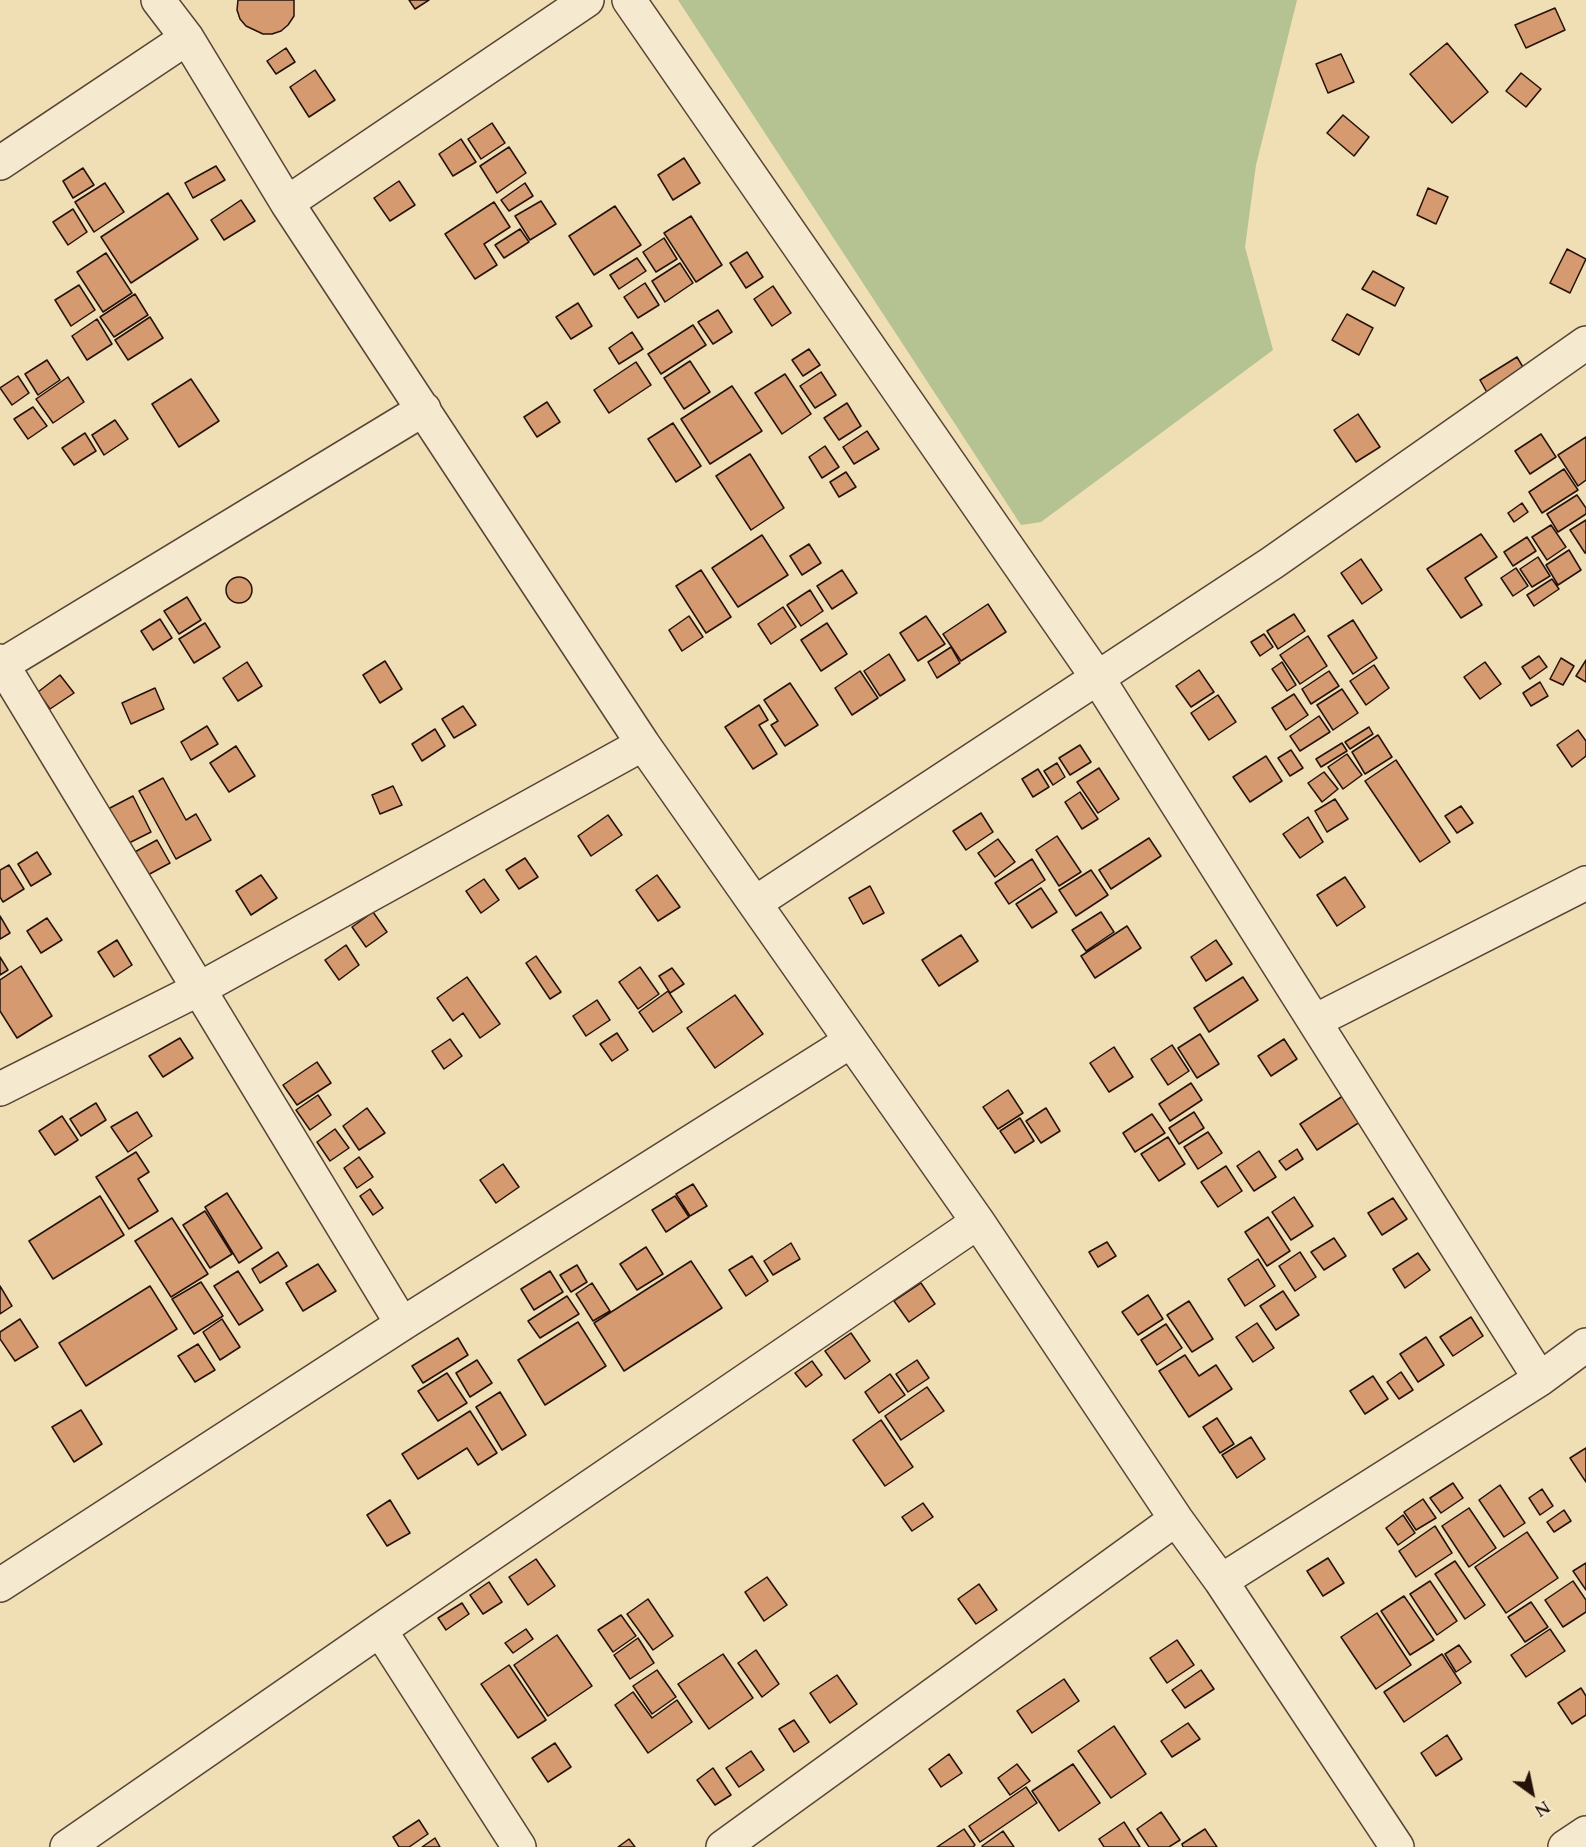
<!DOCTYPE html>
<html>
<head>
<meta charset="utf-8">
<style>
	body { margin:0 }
	#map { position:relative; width:1586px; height:1847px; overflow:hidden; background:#f0deb5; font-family:Cardo,serif }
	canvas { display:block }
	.north { position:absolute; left:1502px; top:1763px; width:60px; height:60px; -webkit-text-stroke:4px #f5eacf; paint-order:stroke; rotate:147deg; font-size:16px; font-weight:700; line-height:24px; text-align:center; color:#24110a }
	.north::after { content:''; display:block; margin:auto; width:21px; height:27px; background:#24110a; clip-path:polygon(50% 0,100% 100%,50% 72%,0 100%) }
</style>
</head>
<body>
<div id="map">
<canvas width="1586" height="1847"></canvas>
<div class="north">N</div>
</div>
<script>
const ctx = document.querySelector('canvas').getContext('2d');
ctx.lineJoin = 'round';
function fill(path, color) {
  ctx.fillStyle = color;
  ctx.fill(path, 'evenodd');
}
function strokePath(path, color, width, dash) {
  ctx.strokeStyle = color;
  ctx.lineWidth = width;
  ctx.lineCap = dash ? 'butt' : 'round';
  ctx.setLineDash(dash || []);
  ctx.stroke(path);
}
fill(new Path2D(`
	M678,0H1297L1256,165L1245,247L1273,350L1041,522L1021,525Z`), '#b5c291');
const building = new Path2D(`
	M238,0H294V16L288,25L281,31L272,34H263L246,26L240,19L237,10Z
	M409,0H429L415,9Z
	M1555,8L1565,30L1526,48L1515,25Z
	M1447,43L1488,92L1452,123L1410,74Z
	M286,48L295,62L276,74L267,61Z
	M1341,54L1354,82L1328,93L1316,64Z
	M315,70L335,100L309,117L290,87Z
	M1521,73L1541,89L1526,107L1506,91Z
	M1343,115L1369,137L1354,156L1327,133Z
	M492,123L505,143L481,159L468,139Z
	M461,139L476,162L453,176L439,154Z
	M509,147L526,173L497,193L480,166Z
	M684,158L700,183L673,200L658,175Z
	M216,166L225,180L193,198L185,183Z
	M83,168L94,185L73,198L63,181Z
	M399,181L415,205L390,221L374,198Z
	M105,183L124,212L94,232L75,202Z
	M525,183L533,196L509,211L501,200Z
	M1428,188L1448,197L1436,224L1417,215Z
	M168,193L198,239L131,283L101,237Z
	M241,200L255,221L224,240L211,220Z
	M541,201L556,224L530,240L515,216Z
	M494,202L510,227L484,244L497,265L475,279L445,234Z
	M615,206L641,245L594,275L569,236Z
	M73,209L87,232L68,245L53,222Z
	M691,216L722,265L696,282L664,233Z
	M520,229L529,242L504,258L495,245Z
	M664,238L677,259L656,272L643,252Z
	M1567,249L1586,259L1570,293L1550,283Z
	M747,252L763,277L746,288L730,263Z
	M106,253L132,293L103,312L77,272Z
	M637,258L646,271L619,289L610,275Z
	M680,263L693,283L665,302L652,281Z
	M1373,271L1404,288L1395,306L1362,289Z
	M645,283L659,305L638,318L624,297Z
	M79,285L95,310L71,326L55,300Z
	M773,286L791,313L772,326L754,299Z
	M135,294L148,315L114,337L100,317Z
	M578,303L592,326L571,339L556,317Z
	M718,310L732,332L713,344L698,322Z
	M1347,314L1373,328L1359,355L1332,340Z
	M150,317L163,338L128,360L115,340Z
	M97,319L112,344L87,360L72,336Z
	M693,325L706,345L661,374L648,354Z
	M632,332L643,349L619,364L609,348Z
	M809,349L820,365L803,376L792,360Z
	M1517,357L1527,374L1489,396L1480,380Z
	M47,360L60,380L38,395L25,374Z
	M690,361L710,392L684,409L664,378Z
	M636,362L651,385L609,413L594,390Z
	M821,372L836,395L815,408L800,386Z
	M785,374L811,414L782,434L755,393Z
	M18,376L29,393L12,405L0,388Z
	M68,377L84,402L53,423L36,399Z
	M191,379L219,421L179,447L152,404Z
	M732,386L762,431L710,464L681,419Z
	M547,402L560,422L537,437L524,417Z
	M847,403L861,426L839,440L824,418Z
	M33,407L47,426L28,439L14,419Z
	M1358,414L1380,447L1356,462L1334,430Z
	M115,420L128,439L104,455L92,435Z
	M673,423L701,466L676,482L648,439Z
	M867,431L879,449L854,464L843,447Z
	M85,433L96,451L74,465L62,448Z
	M1541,434L1556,457L1530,474L1515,451Z
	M1586,437V480L1578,486L1558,455Z
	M825,446L839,467L822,478L809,457Z
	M750,454L784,508L751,530L716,476Z
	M1564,469L1578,490L1542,513L1529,492Z
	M846,472L856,487L839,497L830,482Z
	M1577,495L1586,508V514L1558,532L1547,514Z
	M1522,503L1528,512L1514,522L1508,513Z
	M1586,520V553H1585L1570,530Z
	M1551,525L1566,547L1547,560L1532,537Z
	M1481,534L1497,557L1465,578L1482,605L1461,618L1427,569Z
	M762,535L788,575L738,607L712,568Z
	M1527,537L1536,551L1513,566L1504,552Z
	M809,544L821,563L802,575L790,556Z
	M1569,550L1581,570L1558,585L1546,565Z
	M1538,557L1550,576L1532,587L1520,569Z
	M1361,559L1382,590L1362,604L1341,573Z
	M1516,568L1528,586L1513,596L1501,578Z
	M701,570L731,617L706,633L676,586Z
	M842,570L857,593L832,609L817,586Z
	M226 590a13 13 0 1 1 26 0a13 13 0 1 1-26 0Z
	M1552,579L1559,589L1534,606L1527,595Z
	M810,590L823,611L801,626L787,605Z
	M187,597L201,620L179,634L164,611Z
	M988,604L1006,632L961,661L943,634Z
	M783,607L796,627L771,644L758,624Z
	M1294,614L1305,631L1278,649L1267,631Z
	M689,616L703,637L682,651L669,630Z
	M926,616L945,644L918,661L900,633Z
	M160,619L172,638L153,650L141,631Z
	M1353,620L1377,658L1353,674L1328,636Z
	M205,623L220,647L194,663L179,639Z
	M827,623L847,654L821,671L801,640Z
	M1264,634L1273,647L1260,656L1251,642Z
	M1308,636L1327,666L1300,684L1280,655Z
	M951,647L960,663L937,678L928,662Z
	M889,654L905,680L880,696L864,671Z
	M1539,656L1547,667L1530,679L1522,667Z
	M1561,658L1574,666L1563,685L1550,679Z
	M1586,660V682L1576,676Z
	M385,661L402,689L380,703L363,675Z
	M247,662L262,686L238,701L223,678Z
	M1282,662L1296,685L1287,691L1272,669Z
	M1485,662L1501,684L1480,699L1464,677Z
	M1374,665L1389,688L1366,705L1350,681Z
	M1199,670L1214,692L1191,707L1176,686Z
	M860,671L878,698L852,715L835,688Z
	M1329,671L1339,686L1311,704L1302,689Z
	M60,675L74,693L50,709L38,692Z
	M1540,682L1548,696L1531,706L1523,693Z
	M790,683L818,725L785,746L771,725L778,721L764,700Z
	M155,688L164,709L131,724L122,703Z
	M1342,689L1358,713L1333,730L1317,705Z
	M1294,694L1308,715L1286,730L1272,708Z
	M1218,695L1236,722L1209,740L1191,713Z
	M759,705L768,720L759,725L777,754L753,769L725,727Z
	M463,706L476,725L454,738L442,719Z
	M1319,716L1330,732L1300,751L1290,736Z
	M207,726L218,744L191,760L181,742Z
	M1369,727L1373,734L1350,749L1345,742Z
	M435,729L445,746L422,761L412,744Z
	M1578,730L1586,741V756L1572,767L1557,745Z
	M1378,735L1392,757L1365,774L1352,752Z
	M1342,743L1347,751L1321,767L1316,759Z
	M1080,745L1091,762L1070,775L1059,758Z
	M236,746L255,776L229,792L210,763Z
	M1291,750L1303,768L1290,776L1278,758Z
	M1347,754L1362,775L1343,789L1328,767Z
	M1266,756L1282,781L1250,802L1233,777Z
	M1396,760L1450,842L1420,862L1365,781Z
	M1057,763L1065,777L1053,785L1044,771Z
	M1099,768L1119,799L1098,813L1077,782Z
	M1038,769L1049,787L1033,797L1022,779Z
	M1324,772L1338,789L1322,802L1308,783Z
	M163,778L186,820L196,814L211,840L176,859L139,791Z
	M393,786L402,805L380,814L372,795Z
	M1080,792L1098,819L1082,829L1065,802Z
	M133,796L151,832L127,844L108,809Z
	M1335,799L1348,819L1327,832L1315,811Z
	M1461,806L1473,823L1457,833L1445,816Z
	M981,813L993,832L966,850L953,831Z
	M608,815L622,835L591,856L578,836Z
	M1308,817L1323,842L1300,858L1283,834Z
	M1057,836L1081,872L1059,886L1036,850Z
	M1149,838L1161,856L1111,889L1099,870Z
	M998,839L1015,862L995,877L978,853Z
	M157,840L170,863L146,876L133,853Z
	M37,852L51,874L31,886L18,864Z
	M525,858L538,877L519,889L506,870Z
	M1032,859L1045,880L1009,904L995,883Z
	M9,865L24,889L3,902L0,897V870Z
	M1091,870L1108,895L1076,916L1059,890Z
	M261,875L277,898L251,915L236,891Z
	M657,875L680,907L658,921L636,890Z
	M1345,877L1365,907L1337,926L1317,895Z
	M484,879L499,900L481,913L466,891Z
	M870,886L884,913L863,924L849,898Z
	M1041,888L1057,912L1032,928L1016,904Z
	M373,912L387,932L366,947L352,927Z
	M1101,912L1114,932L1086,951L1072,930Z
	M0,916L10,933L0,939Z
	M47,918L62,940L41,953L27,931Z
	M1127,926L1141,948L1095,978L1081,956Z
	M961,935L978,961L939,986L922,960Z
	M117,940L132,965L114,977L98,952Z
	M1216,940L1232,964L1206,981L1191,957Z
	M346,945L359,965L339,980L325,960Z
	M536,956L561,992L550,999L526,963Z
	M0,957L8,970L0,975Z
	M21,966L52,1016L17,1038L0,1011V980Z
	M640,967L659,994L638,1009L619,982Z
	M672,968L684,984L670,993L659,976Z
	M467,977L500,1024L480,1038L463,1013L453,1021L437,998Z
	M1243,977L1258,1000L1209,1032L1194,1008Z
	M668,991L682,1012L653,1032L639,1012Z
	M735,995L763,1034L715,1068L687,1028Z
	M597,1000L610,1020L586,1036L573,1016Z
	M617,1033L628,1050L612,1061L600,1044Z
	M1200,1034L1219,1064L1197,1078L1178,1048Z
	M180,1038L193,1058L163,1077L149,1056Z
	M450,1039L462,1056L444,1069L432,1051Z
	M1284,1039L1297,1059L1271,1076L1258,1056Z
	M1172,1045L1189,1071L1168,1085L1151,1059Z
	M1114,1047L1133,1077L1109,1092L1090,1063Z
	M317,1062L331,1083L297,1105L283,1085Z
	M1191,1083L1202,1100L1170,1121L1159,1104Z
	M1008,1090L1023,1113L998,1129L983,1107Z
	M1349,1092L1366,1118L1317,1150L1300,1124Z
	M318,1095L331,1115L310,1130L296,1110Z
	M96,1103L106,1120L81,1136L70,1119Z
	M367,1108L385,1133L359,1150L343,1126Z
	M1046,1108L1060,1131L1041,1143L1026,1121Z
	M137,1112L152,1136L128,1152L111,1127Z
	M1194,1112L1204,1128L1179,1144L1169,1128Z
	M1152,1114L1165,1133L1135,1152L1123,1133Z
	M62,1116L78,1140L55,1155L39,1131Z
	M1020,1118L1034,1141L1015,1153L1000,1131Z
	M335,1129L349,1148L330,1161L317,1142Z
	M1208,1132L1222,1153L1198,1169L1184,1147Z
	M1168,1137L1185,1164L1159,1181L1141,1154Z
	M1297,1149L1303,1159L1286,1170L1279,1161Z
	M1259,1151L1276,1177L1254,1191L1237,1166Z
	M136,1152L149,1172L138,1179L158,1211L129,1229L96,1177Z
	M359,1157L373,1177L357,1188L344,1168Z
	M503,1164L519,1187L496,1203L480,1180Z
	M1226,1166L1242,1191L1218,1207L1201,1182Z
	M693,1184L707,1206L690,1216L676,1194Z
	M370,1189L383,1208L373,1215L360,1196Z
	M227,1193L262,1248L239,1263L205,1207Z
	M100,1196L124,1235L53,1279L29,1241Z
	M675,1196L689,1217L666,1232L652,1210Z
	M1294,1197L1313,1226L1291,1240L1272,1212Z
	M1393,1198L1407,1219L1382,1235L1368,1213Z
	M205,1211L232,1254L210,1268L183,1225Z
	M1268,1217L1290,1251L1267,1266L1245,1232Z
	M172,1218L208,1274L171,1297L135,1241Z
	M1334,1238L1346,1256L1324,1270L1311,1252Z
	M1107,1242L1116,1256L1098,1267L1089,1252Z
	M791,1243L800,1259L773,1275L764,1261Z
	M646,1247L663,1274L637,1290L620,1264Z
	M278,1252L287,1266L260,1283L252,1269Z
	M1300,1252L1316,1277L1295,1291L1279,1266Z
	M1418,1253L1430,1270L1405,1288L1393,1269Z
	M752,1256L768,1281L746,1296L729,1270Z
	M1258,1259L1275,1286L1245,1306L1228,1279Z
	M691,1261L722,1308L624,1371L594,1323Z
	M318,1264L336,1291L303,1311L286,1283Z
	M577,1265L587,1282L571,1292L560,1275Z
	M238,1271L263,1310L239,1325L214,1286Z
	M550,1271L563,1292L534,1310L521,1289Z
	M201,1282L223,1316L194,1334L172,1299Z
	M592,1283L610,1311L593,1321L576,1294Z
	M921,1283L935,1304L909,1322L894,1301Z
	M0,1286L12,1306L0,1314Z
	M150,1286L177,1329L86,1386L59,1343Z
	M1283,1291L1299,1315L1276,1330L1260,1306Z
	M1148,1295L1163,1319L1138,1335L1122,1312Z
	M567,1296L579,1314L540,1338L528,1321Z
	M1189,1301L1213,1339L1192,1352L1167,1315Z
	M1471,1317L1483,1336L1453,1356L1440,1337Z
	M20,1319L38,1347L15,1361L0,1339V1332Z
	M222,1319L240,1347L220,1360L203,1332Z
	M578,1322L606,1366L545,1405L518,1360Z
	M1257,1323L1274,1348L1253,1362L1236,1337Z
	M1166,1324L1182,1348L1157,1365L1141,1340Z
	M851,1333L870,1361L845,1379L825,1351Z
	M1426,1337L1444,1365L1418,1382L1400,1354Z
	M458,1338L468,1355L423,1383L412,1366Z
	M198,1344L215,1370L195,1382L178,1356Z
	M1185,1355L1199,1376L1216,1365L1232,1389L1189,1417L1159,1371Z
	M477,1360L492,1383L470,1397L456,1373Z
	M917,1360L929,1378L908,1392L896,1374Z
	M812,1361L822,1375L806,1387L795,1373Z
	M1401,1372L1413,1390L1399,1399L1387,1382Z
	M447,1373L467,1403L438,1421L418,1391Z
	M890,1374L905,1395L879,1413L865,1392Z
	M1373,1376L1388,1399L1365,1414L1350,1391Z
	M927,1387L944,1411L901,1440L885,1416Z
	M500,1392L526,1435L502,1450L476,1407Z
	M81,1410L102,1444L74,1462L52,1427Z
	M470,1411L497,1453L478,1465L467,1448L418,1479L402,1454Z
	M1217,1418L1234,1444L1220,1453L1203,1427Z
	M881,1420L913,1467L885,1486L853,1440Z
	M1251,1437L1265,1459L1237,1478L1222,1455Z
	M1586,1448V1482L1570,1458Z
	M1453,1483L1463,1498L1441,1513L1430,1498Z
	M1500,1485L1525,1523L1504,1537L1479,1500Z
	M1542,1489L1553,1506L1540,1515L1529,1498Z
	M1423,1499L1436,1518L1416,1530L1404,1512Z
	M390,1500L410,1533L387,1546L367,1515Z
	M923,1503L933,1517L912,1531L902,1517Z
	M1469,1508L1496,1548L1469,1567L1442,1526Z
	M1564,1510L1571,1521L1554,1532L1547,1522Z
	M1403,1515L1415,1533L1398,1545L1386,1528Z
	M1435,1526L1452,1553L1416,1577L1399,1551Z
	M1527,1532L1558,1578L1506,1613L1475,1567Z
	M1328,1558L1344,1583L1323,1596L1307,1571Z
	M536,1559L555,1586L528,1605L509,1577Z
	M1455,1561L1485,1605L1465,1619L1435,1574Z
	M1586,1563V1590L1573,1571Z
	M767,1577L787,1605L764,1621L745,1592Z
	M1430,1581L1457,1621L1437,1635L1410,1594Z
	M1573,1581L1586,1600V1612L1563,1627L1545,1600Z
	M489,1582L502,1602L483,1614L470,1595Z
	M979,1584L997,1610L976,1624L958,1599Z
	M1404,1596L1434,1640L1410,1655L1381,1611Z
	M648,1599L673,1636L653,1650L627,1614Z
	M1531,1602L1548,1627L1525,1642L1508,1617Z
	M462,1603L469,1614L446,1630L438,1618Z
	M1377,1613L1411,1665L1376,1689L1341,1637Z
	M621,1615L636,1636L613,1652L598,1630Z
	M526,1629L533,1639L513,1653L505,1643Z
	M1550,1629L1565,1651L1526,1677L1511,1655Z
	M557,1635L592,1686L548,1716L514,1665Z
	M638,1638L654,1663L630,1679L614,1655Z
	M1177,1640L1194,1665L1167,1683L1150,1658Z
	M1459,1645L1471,1662L1456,1672L1445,1654Z
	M756,1650L779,1684L762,1697L738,1663Z
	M723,1654L753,1698L709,1729L678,1684Z
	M1442,1654L1461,1683L1404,1722L1384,1692Z
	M509,1665L546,1720L518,1738L481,1684Z
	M657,1670L676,1697L652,1714L633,1686Z
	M1201,1670L1214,1689L1185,1708L1172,1690Z
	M837,1675L857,1704L830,1723L810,1693Z
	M1064,1679L1079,1701L1032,1733L1017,1711Z
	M1581,1688L1586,1696V1715L1572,1724L1558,1703Z
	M633,1692L652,1718L677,1700L692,1722L648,1753L615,1705Z
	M794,1720L809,1742L794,1752L779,1729Z
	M1188,1723L1200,1739L1172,1757L1161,1741Z
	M1114,1726L1146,1774L1111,1798L1078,1751Z
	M1447,1735L1462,1759L1436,1776L1421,1753Z
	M555,1743L571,1767L548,1782L532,1758Z
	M751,1751L764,1770L739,1787L726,1768Z
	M949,1754L962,1773L941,1787L929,1769Z
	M1017,1764L1030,1781L1010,1795L998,1778Z
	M1073,1764L1100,1803L1059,1831L1032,1791Z
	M713,1768L731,1795L715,1805L697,1780Z
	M1026,1787L1037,1803L980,1842L969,1826Z
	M1161,1812L1180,1840L1169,1847H1149L1137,1829Z
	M419,1820L428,1834L409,1847H399L393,1837Z
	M1124,1822L1140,1847H1104L1099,1839Z
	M964,1829L975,1845L973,1847H937Z
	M1205,1829L1217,1847H1183L1182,1844Z
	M1003,1831L1014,1847H983L982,1846Z
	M435,1838L440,1847H422Z
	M629,1839L635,1847H618Z`);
fill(building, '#d59a70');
strokePath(building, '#24110a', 1.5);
const street = new Path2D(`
	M158,0L187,38L287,203L643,744L978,1222L1176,1519L1221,1581L1397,1847
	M629,0L1097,677L1540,1379
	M0,163L187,38
	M287,203L587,0
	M0,661L402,1324
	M2,665L424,409
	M755,903L1272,563L1586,343
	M1315,1021L1586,883
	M0,1089L199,989L643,744
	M1221,1581L1540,1379L1586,1345
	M0,1585L402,1324L851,1041
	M380,1630L519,1847
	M67,1847L380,1630L978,1222
	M723,1847L1176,1519
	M1565,1847L1586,1833`);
strokePath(street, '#574435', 36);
strokePath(street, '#f5eacf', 33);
</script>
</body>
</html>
